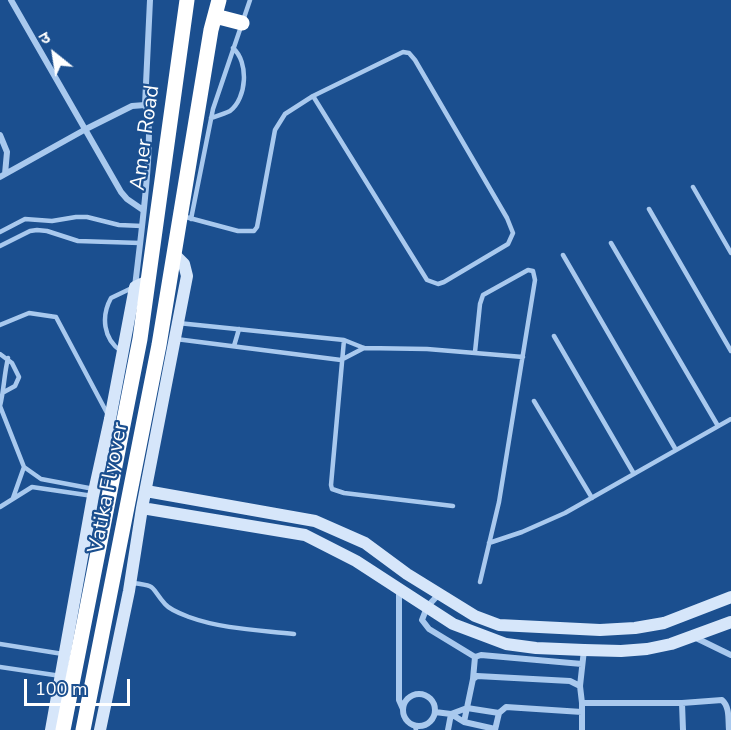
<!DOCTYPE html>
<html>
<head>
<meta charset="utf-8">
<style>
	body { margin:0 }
	#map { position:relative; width:731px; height:730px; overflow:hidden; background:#1b4f8f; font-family:"Nunito Sans","Noto Sans Devanagari",sans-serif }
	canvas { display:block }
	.north { position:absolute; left:24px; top:24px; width:60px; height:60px; -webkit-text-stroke:4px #1b4f8f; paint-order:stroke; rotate:330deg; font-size:16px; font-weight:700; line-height:24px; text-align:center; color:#fff }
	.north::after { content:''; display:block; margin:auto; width:21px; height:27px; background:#fff; clip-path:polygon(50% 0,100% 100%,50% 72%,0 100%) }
	.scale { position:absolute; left:24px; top:679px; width:106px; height:27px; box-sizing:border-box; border:3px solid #fff; border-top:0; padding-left:8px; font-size:18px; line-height:21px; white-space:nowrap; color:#fff; -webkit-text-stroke:4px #1b4f8f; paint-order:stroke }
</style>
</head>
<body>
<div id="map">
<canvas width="731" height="730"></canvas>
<div class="north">उ</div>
<div class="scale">100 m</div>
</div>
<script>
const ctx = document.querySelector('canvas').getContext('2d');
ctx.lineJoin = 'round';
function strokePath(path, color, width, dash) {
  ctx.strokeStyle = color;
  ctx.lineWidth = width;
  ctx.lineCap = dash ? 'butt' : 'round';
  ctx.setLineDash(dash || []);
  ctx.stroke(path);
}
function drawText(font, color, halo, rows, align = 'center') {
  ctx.font = font + ' "Nunito Sans",sans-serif';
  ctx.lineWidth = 4.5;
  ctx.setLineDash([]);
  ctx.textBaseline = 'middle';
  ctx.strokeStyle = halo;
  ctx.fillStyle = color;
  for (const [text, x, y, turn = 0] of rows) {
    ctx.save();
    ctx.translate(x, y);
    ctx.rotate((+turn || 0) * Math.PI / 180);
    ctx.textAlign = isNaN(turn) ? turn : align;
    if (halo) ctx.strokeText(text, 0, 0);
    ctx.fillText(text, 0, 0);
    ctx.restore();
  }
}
strokePath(new Path2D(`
	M211,118C217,116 224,114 230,111C247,98 249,62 233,48
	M693,187L731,253
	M649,209L731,351
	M182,216L238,231H254L257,227L275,130L285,114L313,96L403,52L409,53L415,60L507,218L513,233L508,244L444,282L438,284L427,280L313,96
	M191,219L213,109L250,0
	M0,232L25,219L52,221L76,217H87L119,225L142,226
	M611,243L718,426
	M0,246L30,231L37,230L47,231L78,241L140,243
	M563,255L676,450
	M178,323L344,340L364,348L427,349L523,357
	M0,325L29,313L56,317L107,413
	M554,336L634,474
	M176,339L341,360L364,348
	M344,340L331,485L332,489L344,493L453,506
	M234,346L239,329
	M121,351C103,339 101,316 111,298L134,287
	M475,352L480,304L483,295L528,270L533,271L535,280L499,502L480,582
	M0,354L12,363L19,377L15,386L4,392
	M534,401L592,498
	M0,406L24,467L41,479L94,489
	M0,406C4,390 4,375 8,358
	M13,498L24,467
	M0,507L32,487L93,496
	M489,543L522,532L565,513L731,419
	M133,583C158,586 150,587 165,604C170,610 181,614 189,617C222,629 259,630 294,634
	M0,644L63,654
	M0,667L61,676
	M415,726L416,730`), '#a9c9ee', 4.5);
strokePath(new Path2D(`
	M11,0L121,192L127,199L143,210
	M145,105L150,0
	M0,135L7,152L5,174
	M0,177L86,129L132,106L145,105C157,124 138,257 135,287
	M399,589V700L403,709
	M439,594L427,607L422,620L429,629L475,657
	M694,637L731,655
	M473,679L475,657L481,655L582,664
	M403 710a16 16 0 1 1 32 0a16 16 0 1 1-32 0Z
	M582,703H682L722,700C730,707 728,720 729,730
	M682,703L683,730
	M435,712L451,714L464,722L495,729
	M451,714L467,708L499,713
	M464,722L473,679L477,676L570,681L580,686
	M448,730L451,714
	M495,730L499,713L506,707L582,712
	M582,730V703L580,686L584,650`), '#a9c9ee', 6);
strokePath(new Path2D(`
	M146,491L315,521L365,543L407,574L475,616L499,625L600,630L635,628L664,623L731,597
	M142,508L305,535L356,561L453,624L506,644L536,648L584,650L621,651L647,649L671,644L731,622
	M51,730L93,496L110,419L135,287L148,281
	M100,730L129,591L142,508L187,276L184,264L173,253`), '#d6e6fa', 12);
strokePath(new Path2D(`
	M215,16L242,23
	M63,730L140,339L187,0
	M83,730L159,345L211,30L219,0`), '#fff', 15);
drawText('21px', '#fff', '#1b4f8f', [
	["Amer Road",146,138,-82],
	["Vatika Flyover",109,488,-79]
]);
</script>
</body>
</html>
